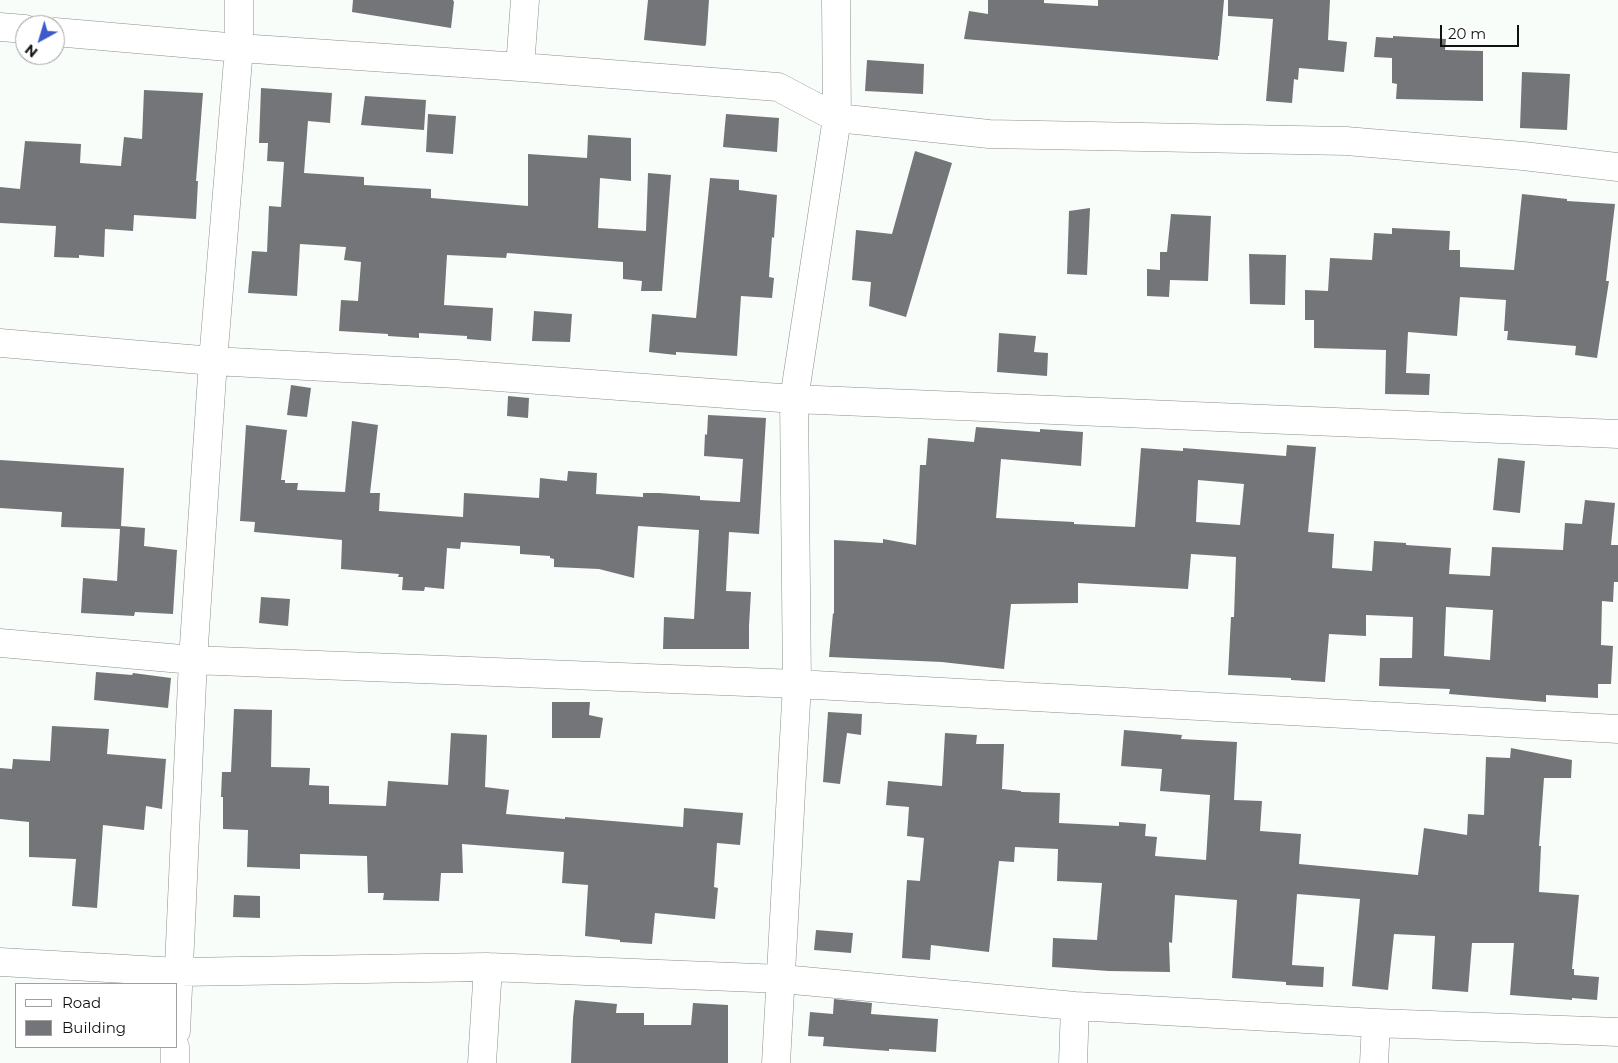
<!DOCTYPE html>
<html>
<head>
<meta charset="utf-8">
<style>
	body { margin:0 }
	#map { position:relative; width:1618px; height:1063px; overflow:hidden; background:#f9fdf9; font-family:Montserrat,sans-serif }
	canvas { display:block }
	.legend { position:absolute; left:15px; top:983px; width:162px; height:65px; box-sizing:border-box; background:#fff; border:1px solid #9fa09f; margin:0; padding:6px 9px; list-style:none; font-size:15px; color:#101110 }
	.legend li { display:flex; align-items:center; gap:10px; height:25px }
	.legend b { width:25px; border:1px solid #9fa09f }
	.north { position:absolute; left:15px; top:15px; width:50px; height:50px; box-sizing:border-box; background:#fff; border:1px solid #9fa09f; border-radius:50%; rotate:219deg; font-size:14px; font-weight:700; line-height:20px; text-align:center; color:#101110 }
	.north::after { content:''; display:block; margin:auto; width:18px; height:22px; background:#3c5acc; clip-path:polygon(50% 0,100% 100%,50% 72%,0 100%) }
	.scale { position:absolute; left:1440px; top:25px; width:79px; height:22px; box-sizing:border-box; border:2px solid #101110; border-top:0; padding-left:6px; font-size:15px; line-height:18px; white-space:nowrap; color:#101110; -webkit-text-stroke:4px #fff; paint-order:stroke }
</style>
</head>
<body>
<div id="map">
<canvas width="1618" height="1063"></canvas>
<ul class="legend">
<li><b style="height:6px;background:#fff"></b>Road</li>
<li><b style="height:14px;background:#747579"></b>Building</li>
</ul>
<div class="north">N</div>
<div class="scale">20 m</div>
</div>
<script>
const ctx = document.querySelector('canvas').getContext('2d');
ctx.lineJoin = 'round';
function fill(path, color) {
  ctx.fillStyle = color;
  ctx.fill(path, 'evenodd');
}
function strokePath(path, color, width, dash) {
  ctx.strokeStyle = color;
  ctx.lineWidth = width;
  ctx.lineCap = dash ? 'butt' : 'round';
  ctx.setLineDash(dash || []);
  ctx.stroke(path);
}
fill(new Path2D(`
	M353,0H453L454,2L451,28L352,12Z
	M648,0H709L706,44L705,46L644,40Z
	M988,0H1044V3L1098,6V0H1224L1219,56H1218V60L964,39L969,11L988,14Z
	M1228,0H1330L1328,40L1347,42L1344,72L1299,68L1298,80L1294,79L1292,103L1266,101L1273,19L1228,16Z
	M1393,36L1446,39L1445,50L1483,51V101L1396,99L1397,84L1392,83V58L1374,57L1376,37L1393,38Z
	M867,60L924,64L923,94L865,91Z
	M1522,72L1570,74L1567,130L1520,128Z
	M261,88L332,93L330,123L308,121L304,173L364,177V185L431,189V198L528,206V154L587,158L588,135L631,138V181L600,178L598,228L646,231L648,173L671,175L662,291H641L642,281L623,279V262L507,253L506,258L447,255L444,305L493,308L491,341L467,339V336L419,333V338L388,336V334L339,331L341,300L358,301L361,262L344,260L346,247L300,244L297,296L248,293L252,251L267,252L269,206L281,207L284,162L267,161L268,143H259Z
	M144,90L203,93L196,181H198L196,219L134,215L133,231L105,229L104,257L79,255V258L54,257L56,226L0,223V187L20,189L25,141L81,144L80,163L121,166L124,137L142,139Z
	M365,96L426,100L424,130L361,125Z
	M428,114L456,116L453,154L426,152Z
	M726,114L779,118L777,152L723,147Z
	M915,151L952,163L906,317L869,306L871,282L852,280L856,230L892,234Z
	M710,178L739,180V190L777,195L774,238L772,237L769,277L774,278L772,298L741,296L737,356L676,352V355L649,352L652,314L696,318Z
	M1522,194L1567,199V201L1615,204L1606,281H1609L1597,358L1575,355L1576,346L1507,340L1508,331H1504L1506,300L1460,297L1457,336L1408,332L1406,373L1430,374L1429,395L1385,394L1386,350L1314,348V320H1305V290L1328,291L1330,258L1372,260L1374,233L1392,234V228L1450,231L1449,250H1460V267L1514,270Z
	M1090,208L1087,275L1067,274L1069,211Z
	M1171,214L1211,216L1208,281L1170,280L1169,297L1147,296V269L1160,270V252H1167Z
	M1249,254L1286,255L1285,305L1250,304Z
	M534,311L572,314L570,342L532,341Z
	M999,333L1036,336L1034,352L1048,353L1047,376L997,372Z
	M291,385L311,388L307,417L287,415Z
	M508,396L529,398L528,418L507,416Z
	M708,415L766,418L759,534L729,532L726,591L751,592L749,626V649H663L664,617L694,619L699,530L638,526L634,578L599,569L554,567V559L550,558V556L520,554V546L461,542L460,549L447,548L444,589L425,587L424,591L402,590L403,577H398L399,574L341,569L342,540L254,532L255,522L240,521L246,425L287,430L281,480H285V483H298L297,490L345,492L352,421L378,425L370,493H380L379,511L463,517L464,493L539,498L540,478L567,481L568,471L597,473L596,494L643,497V493H659L700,496V500L740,502L743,459L704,456L705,434L707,435Z
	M976,427L1040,432V429L1083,432L1081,466L1001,459L996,518L1074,522V524L1135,527L1141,448L1183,451V448L1286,456L1287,445L1316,447L1308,532L1334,534L1332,568L1372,571L1374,541L1406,543V545L1451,548L1449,574L1490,576L1492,547L1563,550L1565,523L1582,524L1585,500L1615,503L1611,545H1618V582H1614L1613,602L1602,601L1601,645L1613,646L1611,684H1598V698L1546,695V702L1449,694L1450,689L1379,686L1380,658H1412L1413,617L1366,615V636L1329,634L1325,682L1291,680V678L1228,675L1231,617H1234L1236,557L1191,554L1188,589L1078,583V603L1011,604L1004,669L942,662L829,657L833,613L834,614V540L883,543V539L916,545L920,465H926L928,438L974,442ZM1198,480L1244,484L1240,525L1196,522ZM1446,607L1493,610L1490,660L1444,656Z
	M1498,458L1525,461L1520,513L1493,510Z
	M0,460L124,468L121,526L145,528L144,546L177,550L173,614L135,612L134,616L81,613L83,578L117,581L120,529L61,527L62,512L0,508Z
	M261,597L290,599L288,626L259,623Z
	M96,672L132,675L133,673L171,678L168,708L94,700Z
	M552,702H590L589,715L603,718L600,738H552Z
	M234,709L272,710L271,767L310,768L309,785L329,786V804L386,806L388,781L448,785L451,733L487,735L485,787L509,790L506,814L565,819V817L683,827L684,808L743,813L740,845L717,843L714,887L718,888L715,919L655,913L652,944L620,942V940L585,936L588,885L562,883L564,852L462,844L463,873H441L439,901L383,900L384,893H368L367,856L300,854V869L247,867L248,830L223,829V797H221L222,772H231Z
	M828,712L862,714L861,735L847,733L840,784L823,782Z
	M52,726L109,729L107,754L166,759L162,809L146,806L144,830L103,825L97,908L72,906L76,859L29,857V822L0,819V768L12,769L13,759L50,761Z
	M1124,730L1182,735L1181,739L1237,742L1234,800L1262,801L1260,831L1301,834L1299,864L1418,875L1424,828L1467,835L1468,814L1484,815L1486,757L1510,758L1511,748L1572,760L1571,778H1544L1539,846H1541L1539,892L1579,895L1572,969H1574V975L1599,977L1597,1000L1572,998V1000L1510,995L1514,943H1472L1468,992L1432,989L1435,936L1394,934L1388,990L1352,986L1360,899L1297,894L1292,965L1324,967L1323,987L1286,985V982L1232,978L1237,900L1175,895L1172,943L1169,942L1170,972L1109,971L1052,967L1053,938L1097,940L1102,883L1057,881L1058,849L1015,847L1014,862L999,861L989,952L931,945L930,960L902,958L907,880L920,881L924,838L907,836L909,807L886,805L888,781L942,786L945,733L977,735L976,744H1004L1002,789L1021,791V792L1060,793L1059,823L1119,826V822L1146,824L1145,836L1157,837L1155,856L1206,860L1210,795L1160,791L1162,769L1121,766Z
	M234,895L260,896V918L233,917Z
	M816,930L853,933L851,953L814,950Z
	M834,999L872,1003L871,1014L938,1019L936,1052L889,1049V1051L823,1046L824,1037L808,1036L810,1012L833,1014Z
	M575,1000L617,1004L616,1013H644V1025H691L693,1003L728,1005V1063H571L573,1018Z`), '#747579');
const minor = new Path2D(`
	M0,27L25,29
	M55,32L239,48L520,67L778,87L837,118L989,134L1346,141L1523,156L1618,167
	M520,67L525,0
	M0,343L213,361L457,374L794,399L1618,434
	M0,643L193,660L797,684L1618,729
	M0,962L179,972L488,967L782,979L1075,1006L1376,1023L1618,1032
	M176,1031L193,660L213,361L239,48V0
	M175,1063V1047
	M482,1063L488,967
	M776,1063L797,684L794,399L837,118L836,0
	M1073,1063L1075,1006
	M1374,1063L1376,1023`);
strokePath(minor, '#8b8f8b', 29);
strokePath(minor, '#fff', 28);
</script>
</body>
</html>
